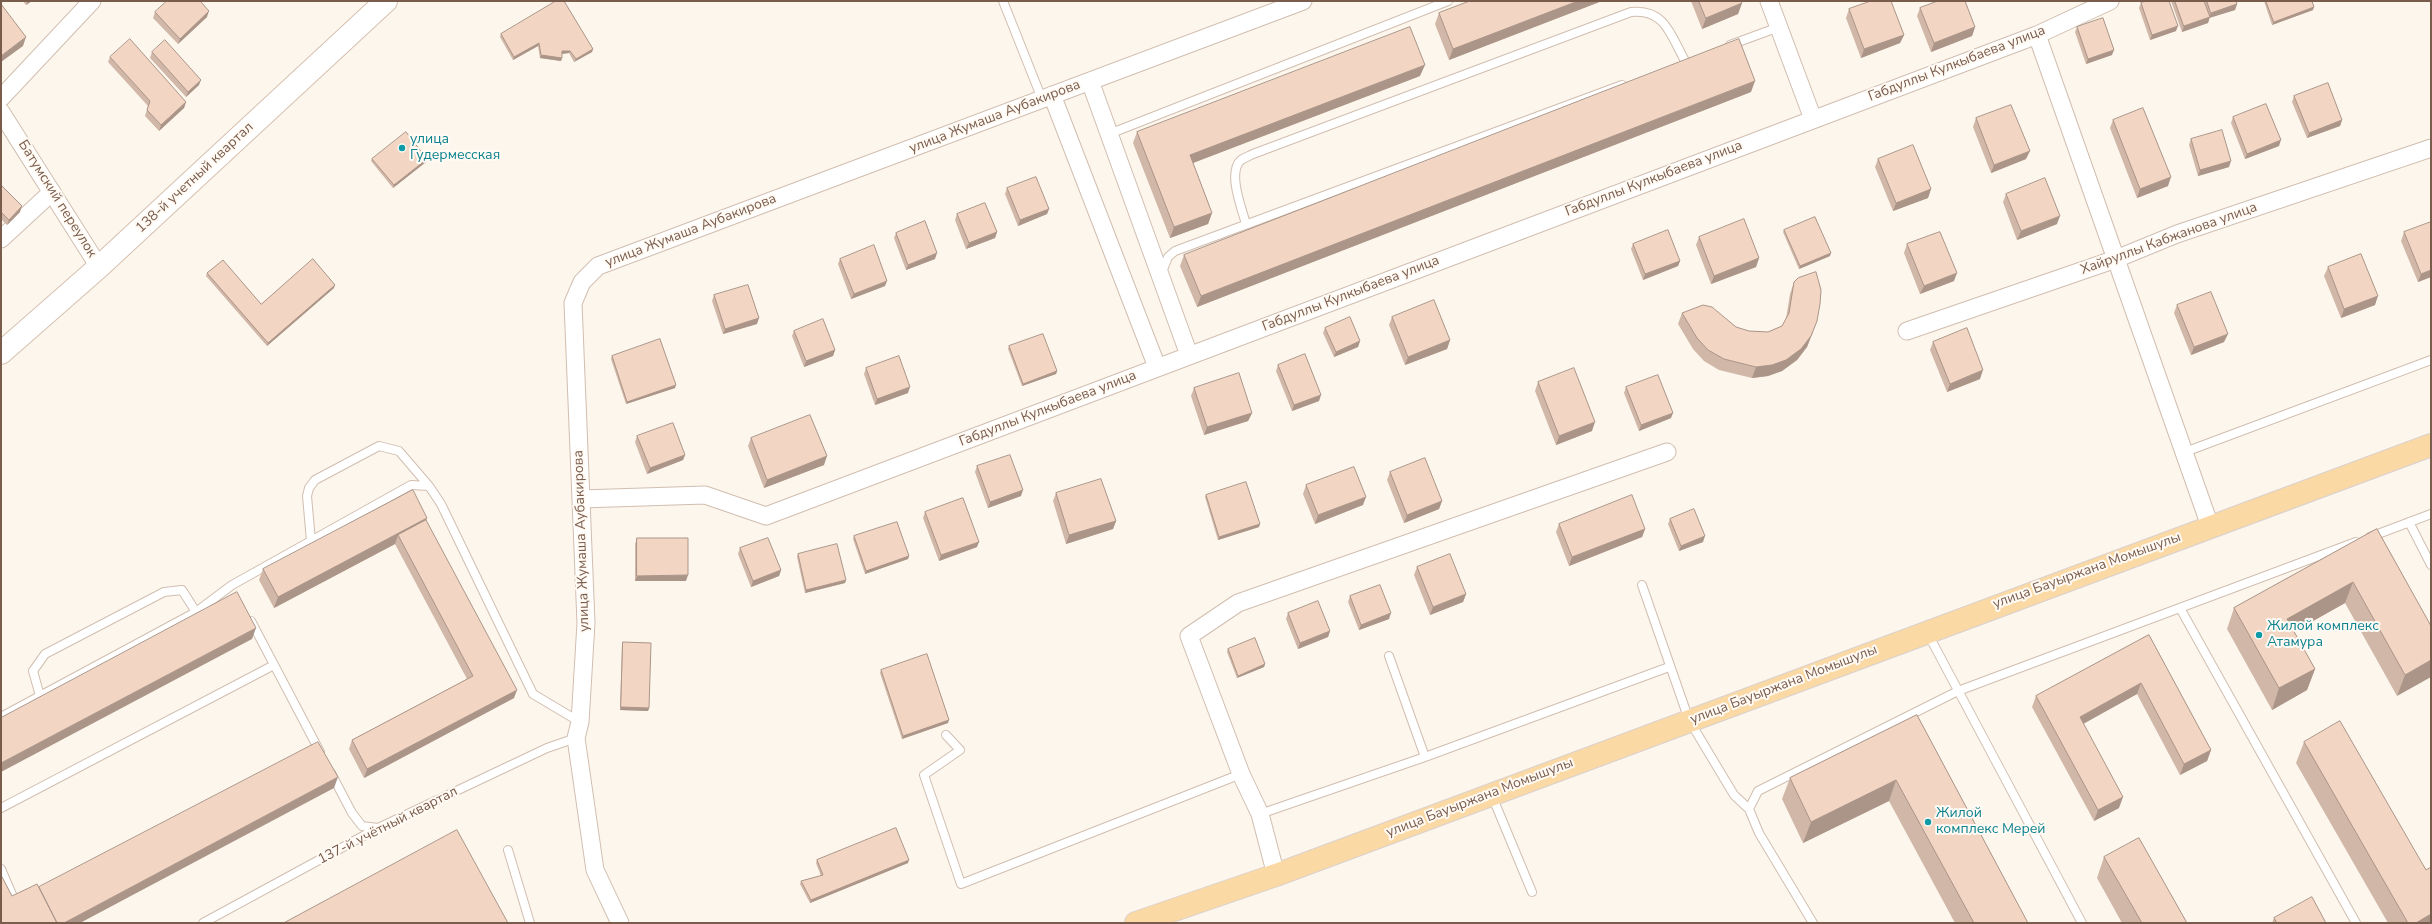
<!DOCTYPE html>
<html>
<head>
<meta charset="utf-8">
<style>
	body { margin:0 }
	#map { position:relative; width:2432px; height:924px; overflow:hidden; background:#fdf6ec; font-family:"Nunito Sans",sans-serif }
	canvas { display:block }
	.frame { position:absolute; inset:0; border:2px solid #7a5c4d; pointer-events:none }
</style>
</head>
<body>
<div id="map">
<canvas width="2432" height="924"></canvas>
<div class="frame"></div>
</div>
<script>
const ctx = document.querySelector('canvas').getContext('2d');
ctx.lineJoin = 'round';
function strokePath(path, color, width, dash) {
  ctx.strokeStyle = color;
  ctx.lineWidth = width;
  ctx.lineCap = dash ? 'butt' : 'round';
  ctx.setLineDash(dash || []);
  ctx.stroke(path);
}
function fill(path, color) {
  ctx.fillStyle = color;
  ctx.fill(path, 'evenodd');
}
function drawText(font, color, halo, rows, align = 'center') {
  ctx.font = font + ' "Nunito Sans",sans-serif';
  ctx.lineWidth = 4;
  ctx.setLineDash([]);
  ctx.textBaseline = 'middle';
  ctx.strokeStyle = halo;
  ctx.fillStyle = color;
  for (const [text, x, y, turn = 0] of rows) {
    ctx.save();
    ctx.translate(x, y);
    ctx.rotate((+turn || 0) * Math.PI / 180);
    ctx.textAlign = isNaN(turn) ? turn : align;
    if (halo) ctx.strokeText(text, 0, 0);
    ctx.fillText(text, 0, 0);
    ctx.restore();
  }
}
const lane = new Path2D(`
	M1003,1L1042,99
	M1730,45L1779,27
	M1109,134L1448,1
	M1246,224C1242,209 1227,172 1241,160C1244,158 1249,156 1253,154L1631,12C1665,8 1671,36 1685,61
	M1162,272L1168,257L1175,251L1622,85
	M2185,452L2431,360
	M2409,522L2431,565
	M2370,537L2431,514
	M311,541L307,496L309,488L315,480L379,446L399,451L429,486
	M1642,585L1689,720L1734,795L1749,809
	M2180,608L2356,923
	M251,621L320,752
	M1928,634L2082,923
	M1389,656L1425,757
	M40,696L33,671L45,654L164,592L182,590L196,612
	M1,717L196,612L232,585L411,485L429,486L441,504L533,694L580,722
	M946,735L960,750L924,775L961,884L1241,774
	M331,773L352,813L362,826L378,828
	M1492,796L1532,892
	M1,808L274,665
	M1260,814L1425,757L1669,667
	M508,850L530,923
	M1,869L17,906
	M203,923L378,828L547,748L576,738
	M1813,923L1759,833L1749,809L1758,791L1958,691L2356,542`);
const street = new Path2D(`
	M1769,1L1813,119
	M2037,35L2210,526
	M1090,81L1189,355
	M1052,95L1157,367
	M1,98L92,1
	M1,112L99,267
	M1,239L52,192
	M1907,331L2116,259L2177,234L2431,148
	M581,499L705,495L766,516L2037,35L2110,1
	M1276,875L1260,814L1241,774L1189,636L1238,603L1667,452
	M620,923L595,870L576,738L580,722L586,623L573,303L582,282L598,266L1303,1`);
const secondary = new Path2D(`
	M1,353L99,267L386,1`);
const primary = new Path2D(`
	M1136,923L1276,875L2431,445`);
strokePath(lane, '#d1beb0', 10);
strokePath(street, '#d1beb0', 19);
strokePath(secondary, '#d6c0b0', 24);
strokePath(primary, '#dad1cd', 24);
strokePath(lane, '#fff', 8);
strokePath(street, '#fff', 17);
strokePath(secondary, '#fff', 22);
strokePath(primary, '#fbd9a5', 22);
fill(new Path2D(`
	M23,1H32L26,5Z
	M1602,1L1449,60L1435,24L1439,13Z
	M1691,1H1741L1742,3L1738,14L1702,29Z
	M2171,1H2236L2237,4L2235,10L2209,18L2208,23L2182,32Z
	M2264,1H2312L2313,10L2272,25Z
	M2141,3L2176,31L2150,40L2139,8Z
	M1920,8L1975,27L1972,36L1931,52L1917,16Z
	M1849,9L1904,35L1900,43L1861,58L1846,18Z
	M155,12L207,17L178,44L153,18Z
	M2077,27L2112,55L2086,64L2075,32Z
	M501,34L593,49L592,52L574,62L569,53L562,54V58L561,61L540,58L538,46L513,60L500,37Z
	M152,52L199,85L186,97L150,58Z
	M110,57L186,102L184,108L159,131L145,116L148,106L108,62Z
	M1420,76L1193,163L1212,213L1208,224L1170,238L1133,143L1137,132Z
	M1751,92L1197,307L1180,266L1184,255Z
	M2294,96L2342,120L2340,126L2307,138L2292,102Z
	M2233,117L2279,146L2245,159L2231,123Z
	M1976,118L2026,159L1991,173L1973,127Z
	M2113,120L2168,186L2137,198L2110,128Z
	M2191,139L2229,167L2198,176L2189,145Z
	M372,159H427L426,162L393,188L371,161Z
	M1878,159L1931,189L1928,198L1893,211L1875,167Z
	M1,185L20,212L7,225L1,219Z
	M1007,188L1049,209L1047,214L1018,226L1005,194Z
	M2006,194L2057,224L2017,240L2003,202Z
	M957,214L997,232L995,238L966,249L955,220Z
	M1784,230L1830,256L1799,269L1783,232Z
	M2404,232L2431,277L2418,282L2401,241Z
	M896,233L935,259L906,270L894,238Z
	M1699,237L1759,258L1756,267L1711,284L1696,245Z
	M1633,244L1680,261L1678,266L1643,280L1631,249Z
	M1907,244L1954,281L1920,294L1904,253Z
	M840,259L885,286L851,299L838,264Z
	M2328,267L2375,305L2341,318L2324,276Z
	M207,273L261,304L334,288L267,346L206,276Z
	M1794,282L1813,332L1807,347L1797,360L1782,371L1768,376L1752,378L1719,370L1704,361L1693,349L1678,324L1682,313L1749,331L1768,332L1782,326L1786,319L1790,294Z
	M714,295L757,324L723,334L712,301Z
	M2177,305L2224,342L2191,355L2174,313Z
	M1392,317L1450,340L1447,349L1405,365L1389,325Z
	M1325,328L1360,341L1358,347L1334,357L1323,333Z
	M794,331L835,350L833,356L804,367L792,336Z
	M1933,342L1980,379L1947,392L1930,350Z
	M1009,346L1057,371L1056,374L1022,386L1008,349Z
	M612,356L675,388L626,404L611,359Z
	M1278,365L1319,401L1292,411L1276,371Z
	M866,368L908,393L875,405L864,374Z
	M1538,382L1592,431L1556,445L1535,391Z
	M1626,387L1671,418L1639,431L1624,393Z
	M1194,388L1252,413L1248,421L1204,435L1191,396Z
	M637,436L685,455L683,460L647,474L635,442Z
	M751,438L824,465L764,488L748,446Z
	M977,466L1021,496L988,508L975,472Z
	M1390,472L1442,501L1439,509L1404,523L1387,480Z
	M1306,485L1363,505L1315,524L1303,494Z
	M1056,493L1116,521L1113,529L1066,544L1053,501Z
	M1206,495L1259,527L1218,540L1205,497Z
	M925,512L977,547L939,561L923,518Z
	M427,518L426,520L514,698L364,778L349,749L352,740L467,679L395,544L274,608L259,580L263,569Z
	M1670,519L1703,542L1679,551L1668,524Z
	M1559,524L1645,529L1642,537L1569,566L1556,532Z
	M2377,529L2431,626L2397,696L2345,603L2294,632L2315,669L2307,690L2272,710L2227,629L2234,608Z
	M854,536L909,556L908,559L865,574L853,539Z
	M637,538L686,581H635V544Z
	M740,548L781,570L779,576L751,587L738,554Z
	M798,554L846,580L845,583L805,593L797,557Z
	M1417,567L1466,594L1463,602L1430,615L1414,575Z
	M1350,596L1389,619L1359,630L1348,602Z
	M1288,613L1330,631L1328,637L1298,649L1286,619Z
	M2149,635L2211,750L2207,761L2180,775L2137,694L2083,723L2119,808L2094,821L2032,707L2036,696Z
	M623,642L649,708L648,711L620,710L622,645Z
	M1228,649L1265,664L1264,667L1237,678L1227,652Z
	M881,670L948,723L902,739L880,673Z
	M1917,715L2028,923H1955L1889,801L1803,843L1782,799L1790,778Z
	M2304,742L2431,923H2388L2296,763Z
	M2104,857L2187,923H2122L2097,878Z
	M817,860L908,863L810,903L800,884L801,881L821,876L816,863Z
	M2274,918L2326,923H2272Z`), '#d1b7a8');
fill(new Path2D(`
	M28,1H32L26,5Z
	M1578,1H1602L1449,60L1453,49Z
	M1742,3L1738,14L1702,29L1706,18Z
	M2237,4L2235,10L2209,18L2211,13Z
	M2314,7L2313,10L2272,25L2274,22Z
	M209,11L207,17L178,44L180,39Z
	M2210,17L2208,23L2182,32L2184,26Z
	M2178,26L2176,31L2150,40L2152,35Z
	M1975,27L1972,36L1931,52L1934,43Z
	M1904,35L1900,43L1861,58L1864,49Z
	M26,37L23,46L1,62V56Z
	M539,43L538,46L513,60L514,57Z
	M593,49L592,52L574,62L576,59Z
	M2114,50L2112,55L2086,64L2088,59Z
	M562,51H570L569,53L561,54Z
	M541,55L562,58L561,61L540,58Z
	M1425,65L1420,76L1185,166L1190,155Z
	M201,80L199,85L186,97L188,92Z
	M1755,81L1751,92L1197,307L1201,296Z
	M186,102L184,108L159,131L161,125Z
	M2342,120L2340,126L2307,138L2309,133Z
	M2281,140L2279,146L2245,159L2247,154Z
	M2030,151L2026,159L1991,173L1994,165Z
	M427,159L426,162L393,188L394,185Z
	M2231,161L2229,167L2198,176L2200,170Z
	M2171,177L2168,186L2137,198L2140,189Z
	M1931,189L1928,198L1893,211L1896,203Z
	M22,206L20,212L7,225L9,220Z
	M1049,209L1047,214L1018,226L1020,220Z
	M1212,213L1208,224L1170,238L1174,227Z
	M2060,216L2057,224L2017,240L2021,231Z
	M997,232L995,238L966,249L969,243Z
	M937,253L935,259L906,270L908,265Z
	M1831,253L1830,256L1799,269L1800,266Z
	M1759,258L1756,267L1711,284L1714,276Z
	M1680,261L1678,266L1643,280L1645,274Z
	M2431,270V277L2418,282L2421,274Z
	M1957,273L1954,281L1920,294L1924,286Z
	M887,281L885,286L851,299L854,294Z
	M335,285L334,288L267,346L268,343Z
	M2378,296L2375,305L2341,318L2344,309Z
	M759,318L757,324L723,334L725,329Z
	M1817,321L1807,347L1797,360L1782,371L1768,376L1752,378L1756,367Z
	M2228,334L2224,342L2191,355L2194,347Z
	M1450,340L1447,349L1405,365L1408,357Z
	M1360,341L1358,347L1334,357L1336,352Z
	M835,350L833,356L804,367L806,361Z
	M1983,370L1980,379L1947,392L1950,384Z
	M1057,371L1056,374L1022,386L1023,384Z
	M676,385L675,388L626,404L627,402Z
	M910,387L908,393L875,405L877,399Z
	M1321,395L1319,401L1292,411L1294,405Z
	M1252,413L1248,421L1204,435L1207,427Z
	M1673,413L1671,418L1639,431L1641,425Z
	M1595,422L1592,431L1556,445L1559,436Z
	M685,455L683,460L647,474L650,468Z
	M827,456L824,465L764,488L767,480Z
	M1023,490L1021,496L988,508L990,502Z
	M1366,497L1363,505L1315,524L1318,515Z
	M1442,501L1439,509L1404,523L1407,515Z
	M427,518L423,529L398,535L395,544L274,608L278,597Z
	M1116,521L1113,529L1066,544L1069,535Z
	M1260,524L1259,527L1218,540L1219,537Z
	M1645,529L1642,537L1569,566L1572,557Z
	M1705,536L1703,542L1679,551L1681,546Z
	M979,542L977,547L939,561L941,555Z
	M909,556L908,559L865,574L866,571Z
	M781,570L779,576L751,587L753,581Z
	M688,575L686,581H635L637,576Z
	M846,580L845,583L805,593L806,590Z
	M2353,582L2345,603L2279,640L2287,619Z
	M1466,594L1463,602L1430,615L1433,607Z
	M1391,613L1389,619L1359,630L1361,625Z
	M256,628L252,639L1,772V763Z
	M1330,631L1328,637L1298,649L1300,643Z
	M2431,660V677L2397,696L2405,675Z
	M1265,664L1264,667L1237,678L1238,676Z
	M2315,669L2307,690L2272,710L2279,688Z
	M2141,683L2137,694L2076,728L2080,717Z
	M517,690L514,698L364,778L367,769Z
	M621,707L649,708L648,711L620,710Z
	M949,720L948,723L902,739L903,736Z
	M2211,750L2207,761L2180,775L2184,764Z
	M338,777L334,788L80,923H64Z
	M1896,780L1889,801L1803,843L1811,822Z
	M2123,797L2119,808L2094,821L2098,810Z
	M909,860L908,863L810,903L811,900Z
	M2431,914V923H2416Z`), '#aa9588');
const building = new Path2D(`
	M167,1H200L209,11L180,39L155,12Z
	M556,1H564L593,49L576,59L570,51H562V58L541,55L539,43L514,57L501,34Z
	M1470,1H1578L1453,49L1439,13Z
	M1699,1H1741L1742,3L1706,18Z
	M1871,1H1891L1904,35L1864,49L1849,9Z
	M1938,1H1965L1975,27L1934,43L1920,8Z
	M2146,1H2169L2178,26L2152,35L2141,3Z
	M2175,1H2204L2210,17L2184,26Z
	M2207,1H2236L2237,4L2211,13Z
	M2266,1H2312L2314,7L2274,22Z
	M1,4L26,37L1,56Z
	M2103,18L2114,50L2088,59L2077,27Z
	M1410,27L1425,65L1190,155L1212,213L1174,227L1137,132Z
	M130,39L186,102L161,125L147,110L150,101L110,57Z
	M1739,39L1755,81L1201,296L1184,255Z
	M165,40L201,80L188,92L152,52Z
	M2328,83L2342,120L2309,133L2294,96Z
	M2266,104L2281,140L2247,154L2233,117Z
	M2011,105L2030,151L1994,165L1976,118Z
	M2143,108L2171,177L2140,189L2113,120Z
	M2222,130L2231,161L2200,170L2191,139Z
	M406,132L427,159L394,185L372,159Z
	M1913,145L1931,189L1896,203L1878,159Z
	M1036,177L1049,209L1020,220L1007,188Z
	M2045,178L2060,216L2021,231L2006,194Z
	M1,185L22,206L9,220L1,212Z
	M985,203L997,232L969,243L957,214Z
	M1815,217L1831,253L1800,266L1784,230Z
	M1744,219L1759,258L1714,276L1699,237Z
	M925,221L937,253L908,265L896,233Z
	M2431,222V270L2421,274L2404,232Z
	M1668,230L1680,261L1645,274L1633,244Z
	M1940,232L1957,273L1924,286L1907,244Z
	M874,245L887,281L854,294L840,259Z
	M2361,254L2378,296L2344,309L2328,267Z
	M313,259L335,285L268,343L207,273L223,260L261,304Z
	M1816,272L1821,290L1820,304L1817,321L1811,336L1801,349L1786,360L1772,365L1756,367L1724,359L1708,350L1697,338L1682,313L1703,305L1712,307L1736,327L1749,331L1768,332L1782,326L1789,313L1794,282L1798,278Z
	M748,285L759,318L725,329L714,295Z
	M2211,292L2228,334L2194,347L2177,305Z
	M1434,300L1450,340L1408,357L1392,317Z
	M1350,317L1360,341L1336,352L1325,328Z
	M823,319L835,350L806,361L794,331Z
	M1967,328L1983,370L1950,384L1933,342Z
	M1043,334L1057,371L1023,384L1009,346Z
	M660,339L676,385L627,402L612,356Z
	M1305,354L1321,395L1294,405L1278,365Z
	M899,356L910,387L877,399L866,368Z
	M1574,368L1595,422L1559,436L1538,382Z
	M1239,373L1252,413L1207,427L1194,388Z
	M1658,375L1673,413L1641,425L1626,387Z
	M810,415L827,456L767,480L751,438Z
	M673,423L685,455L650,468L637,436Z
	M1010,455L1023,490L990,502L977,466Z
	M1425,458L1442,501L1407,515L1390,472Z
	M1354,467L1366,497L1318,515L1306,485Z
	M1101,479L1116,521L1069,535L1056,493Z
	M1246,482L1260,524L1219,537L1206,495Z
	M413,490L427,518L278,597L263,569Z
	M1632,495L1645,529L1572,557L1559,524Z
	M963,498L979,542L941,555L925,512Z
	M1694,509L1705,536L1681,546L1670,519Z
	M426,520L517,690L367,769L352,740L473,676L398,535Z
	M897,522L909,556L866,571L854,536Z
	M2377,529L2431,626V660L2405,675L2353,582L2287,619L2315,669L2279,688L2234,608Z
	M637,538H688V575L637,576Z
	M768,538L781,570L753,581L740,548Z
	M837,544L846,580L806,590L798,554Z
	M1450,554L1466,594L1433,607L1417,567Z
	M1380,585L1391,613L1361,625L1350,596Z
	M237,592L256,628L1,763V718Z
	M1318,601L1330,631L1300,643L1288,613Z
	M2149,635L2211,750L2184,764L2141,683L2080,717L2123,797L2098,810L2036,696Z
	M1255,638L1265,664L1238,676L1228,649Z
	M623,642L651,643L649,708L621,707Z
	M927,654L949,720L903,736L881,670Z
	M1917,715L2028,923H1974L1896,780L1811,822L1790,778Z
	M2340,721L2426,870L2431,867V914L2416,923H2408L2304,742Z
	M318,742L338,777L64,923H57L39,887Z
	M896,828L909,860L811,900L801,881L823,875L817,860Z
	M457,830L508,923H284Z
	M2139,838L2187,923H2142L2104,857Z
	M1,875L12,896L37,884L57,923H1Z
	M2312,897L2326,923H2277L2274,918Z`);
fill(building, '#f3d5c3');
strokePath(building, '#aa9588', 1);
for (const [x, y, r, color] of [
	[402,148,4,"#0f9aa8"],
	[2259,635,4,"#0f9aa8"],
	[1928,822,4,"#0f9aa8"]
]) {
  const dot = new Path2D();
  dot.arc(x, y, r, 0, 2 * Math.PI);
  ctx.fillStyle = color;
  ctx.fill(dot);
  strokePath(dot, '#fffaf3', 1.5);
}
drawText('14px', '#7a5c4d', '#fffaf3', [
	["Габдуллы Кулкыбаева улица",1957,64,-21],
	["улица Жумаша Аубакирова",995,117,-21],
	["138-й учетный квартал",195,178,-43],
	["Габдуллы Кулкыбаева улица",1654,179,-21],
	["Батумский переулок",57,199,58],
	["улица Жумаша Аубакирова",691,231,-21],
	["Хайруллы Кабжанова улица",2169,239,-20],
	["Габдуллы Кулкыбаева улица",1351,294,-21],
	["Габдуллы Кулкыбаева улица",1048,409,-21],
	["улица Жумаша Аубакирова",582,541,-92],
	["улица Бауыржана Момышулы",2087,571,-20],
	["улица Бауыржана Момышулы",1784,685,-21],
	["улица Бауыржана Момышулы",1480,798,-21],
	["137-й учётный квартал",388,826,-27]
]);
drawText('14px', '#0d838f', '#fffaf3', [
	["улица",410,140],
	["Гудермесская",410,156],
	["Жилой комплекс",2267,627],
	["Атамура",2267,643],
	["Жилой",1936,814],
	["комплекс Мерей",1936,830]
], 'left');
</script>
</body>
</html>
